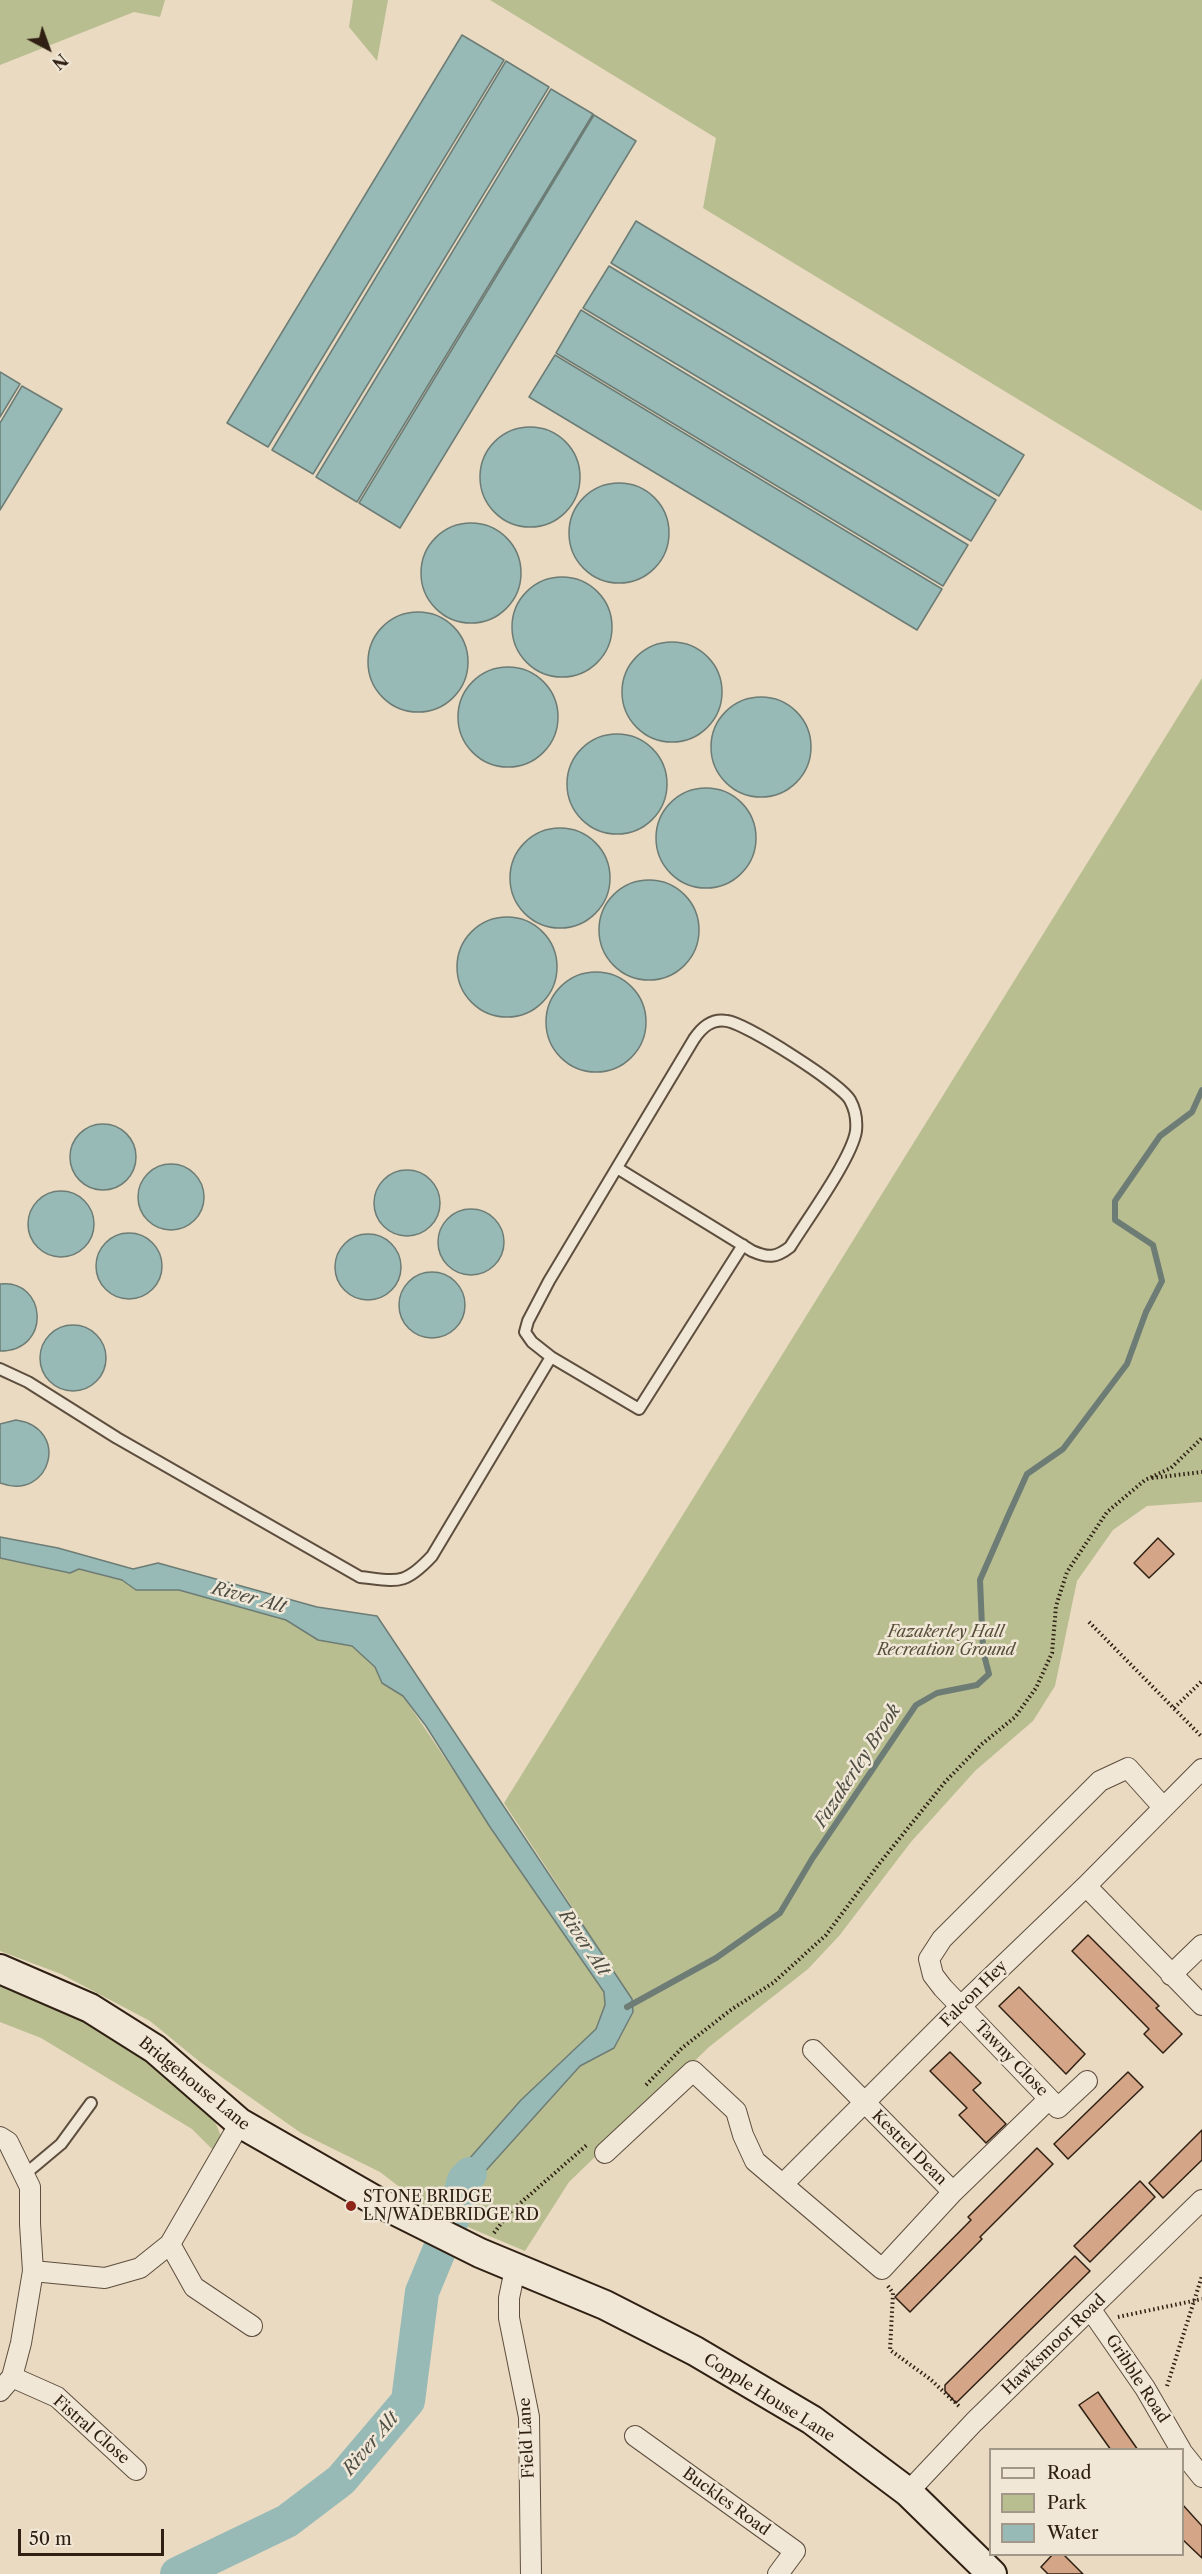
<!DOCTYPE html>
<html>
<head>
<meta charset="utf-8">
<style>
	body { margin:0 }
	#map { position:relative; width:1202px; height:2574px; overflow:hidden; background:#e9dac1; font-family:"Libre Caslon Text",serif }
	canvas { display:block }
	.legend { position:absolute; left:989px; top:2448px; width:195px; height:108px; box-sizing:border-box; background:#f1e7d7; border:2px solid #a39789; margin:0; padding:8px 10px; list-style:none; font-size:18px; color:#2f2013 }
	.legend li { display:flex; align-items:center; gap:12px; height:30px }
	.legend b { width:30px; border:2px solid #a39789 }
	.north { position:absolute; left:18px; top:18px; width:60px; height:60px; -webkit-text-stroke:4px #f1e7d7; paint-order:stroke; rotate:139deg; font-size:16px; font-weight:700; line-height:24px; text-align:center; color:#2f2013 }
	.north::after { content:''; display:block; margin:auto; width:21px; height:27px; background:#2f2013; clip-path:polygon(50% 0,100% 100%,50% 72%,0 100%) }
	.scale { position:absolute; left:18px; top:2529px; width:146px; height:27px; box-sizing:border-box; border:3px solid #2f2013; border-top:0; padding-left:8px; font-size:18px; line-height:21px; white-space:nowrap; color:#2f2013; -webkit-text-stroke:4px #f1e7d7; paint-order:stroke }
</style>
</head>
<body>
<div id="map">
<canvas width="1202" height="2574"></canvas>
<ul class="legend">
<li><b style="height:8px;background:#f1e7d7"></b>Road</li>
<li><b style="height:16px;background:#b9be91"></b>Park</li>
<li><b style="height:16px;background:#97bab6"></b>Water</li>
</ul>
<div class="north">N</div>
<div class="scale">50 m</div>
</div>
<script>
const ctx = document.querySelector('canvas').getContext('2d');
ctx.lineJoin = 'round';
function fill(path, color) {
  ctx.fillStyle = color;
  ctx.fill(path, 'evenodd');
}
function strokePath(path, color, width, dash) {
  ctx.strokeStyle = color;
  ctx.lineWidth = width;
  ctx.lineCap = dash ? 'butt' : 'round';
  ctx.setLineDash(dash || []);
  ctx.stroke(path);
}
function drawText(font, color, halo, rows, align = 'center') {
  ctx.font = font + ' "Libre Caslon Text",serif';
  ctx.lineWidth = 5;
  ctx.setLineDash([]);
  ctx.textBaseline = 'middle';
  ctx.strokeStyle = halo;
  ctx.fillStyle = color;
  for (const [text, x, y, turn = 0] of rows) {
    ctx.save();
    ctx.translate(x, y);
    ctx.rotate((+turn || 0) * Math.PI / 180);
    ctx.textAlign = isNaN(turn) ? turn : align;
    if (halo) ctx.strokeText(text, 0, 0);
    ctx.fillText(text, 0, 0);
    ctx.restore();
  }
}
fill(new Path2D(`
	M0,0H165L160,17L134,12L0,65Z
	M353,0H388L377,61L349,27Z
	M490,0H1202V511L703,208L716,138Z
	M1202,678V1502L1147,1506L1113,1530L1077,1581L1055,1686L1033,1721L975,1771L911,1842L839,1936L808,1969L709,2047L569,2182L525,2251L432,2212L380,2172L301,2133L200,2062L150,2021L61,1974L0,1951V1558L70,1573L79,1569L122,1580L136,1590H179L286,1620L318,1640L352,1646L375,1667L382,1683L403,1696L563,1933L580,1919L504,1803Z
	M0,1980L124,2043L202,2104L216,2124L221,2136L216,2153L192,2129L41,2038L0,2022Z`), '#b9be91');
const water = new Path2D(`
	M462,35L504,60L268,447L227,423Z
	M506,61L549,87L313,474L272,450Z
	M551,89L593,114L357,502L316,477Z
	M594,115L636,141L400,528L359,503Z
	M636,221L1024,455L999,496L611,263Z
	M609,266L996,500L971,541L583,308Z
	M581,310L968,545L943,586L556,353Z
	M555,355L942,589L917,630L529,397Z
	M0,372L20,384L0,417Z
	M22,386L62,409L0,510V423Z
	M480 477a50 50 0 1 1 100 0a50 50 0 1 1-100 0Z
	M569 533a50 50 0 1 1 100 0a50 50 0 1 1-100 0Z
	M421 573a50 50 0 1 1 100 0a50 50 0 1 1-100 0Z
	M512 627a50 50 0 1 1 100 0a50 50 0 1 1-100 0Z
	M368 662a50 50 0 1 1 100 0a50 50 0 1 1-100 0Z
	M622 692a50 50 0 1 1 100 0a50 50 0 1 1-100 0Z
	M458 717a50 50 0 1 1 100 0a50 50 0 1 1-100 0Z
	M711 747a50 50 0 1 1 100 0a50 50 0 1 1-100 0Z
	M567 784a50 50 0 1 1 100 0a50 50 0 1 1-100 0Z
	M656 838a50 50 0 1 1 100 0a50 50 0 1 1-100 0Z
	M510 878a50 50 0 1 1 100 0a50 50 0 1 1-100 0Z
	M599 930a50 50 0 1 1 100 0a50 50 0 1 1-100 0Z
	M457 967a50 50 0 1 1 100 0a50 50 0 1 1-100 0Z
	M546 1022a50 50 0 1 1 100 0a50 50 0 1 1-100 0Z
	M70 1157a33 33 0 1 1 66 0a33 33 0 1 1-66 0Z
	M138 1197a33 33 0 1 1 66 0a33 33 0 1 1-66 0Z
	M374 1203a33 33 0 1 1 66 0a33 33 0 1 1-66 0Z
	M28 1224a33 33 0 1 1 66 0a33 33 0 1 1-66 0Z
	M438 1242a33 33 0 1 1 66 0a33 33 0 1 1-66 0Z
	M96 1266a33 33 0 1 1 66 0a33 33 0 1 1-66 0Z
	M335 1267a33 33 0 1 1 66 0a33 33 0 1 1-66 0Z
	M399 1305a33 33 0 1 1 66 0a33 33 0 1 1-66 0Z
	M0,1284C46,1278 53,1351 0,1351Z
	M40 1358a33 33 0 1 1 66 0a33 33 0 1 1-66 0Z
	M16,1420C71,1428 51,1502 0,1483V1424Z
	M0,1537L58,1548L133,1569L158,1563L317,1607L377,1616L632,1999L633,2012L614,2048L580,2066L472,2186L461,2218L443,2211L454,2176L521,2100L596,2029L605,2005L604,1992L490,1827L426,1726L403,1696L382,1683L375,1667L352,1646L318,1640L286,1620L179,1590H136L122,1580L79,1569L70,1573L0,1558Z`);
fill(water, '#97bab6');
strokePath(water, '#6d7c75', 1.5);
strokePath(new Path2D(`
	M627,2007L716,1958L780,1913L812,1859L916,1705L937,1693L977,1685L989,1674L983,1651L980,1580L1008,1516L1027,1474L1063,1449L1127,1364L1146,1312L1162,1281L1153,1245L1115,1220V1201L1160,1136L1192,1112L1202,1090`), '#6d7c75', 6);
strokePath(new Path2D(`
	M177,2574L287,2521L341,2480L408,2401L422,2292L454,2215L464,2180L470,2174`), '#97bab6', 34);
const building = new Path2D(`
	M1158,1538L1174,1554L1149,1578L1134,1563Z
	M1088,1935L1159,2006L1156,2008L1182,2034L1163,2053L1144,2034L1149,2029L1072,1951Z
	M1019,1987L1085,2054L1066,2074L999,2006Z
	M950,2052L981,2083L973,2090L1006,2124L986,2143L959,2115L967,2108L930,2071Z
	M1128,2072L1143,2087L1068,2159L1054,2144Z
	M1202,2130V2160L1163,2198L1149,2183Z
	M1037,2148L1053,2164L980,2237L982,2239L910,2312L895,2297L971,2220L968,2217Z
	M1140,2181L1155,2197L1090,2262L1074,2246Z
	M1075,2256L1090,2271L956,2403L945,2391V2385Z
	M1098,2392L1124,2430L1138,2450H1111L1079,2405Z
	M1182,2504L1202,2526V2558L1182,2539Z
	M1053,2554H1063L1083,2574H1048L1041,2567Z`);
fill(building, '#d5a588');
strokePath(building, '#2f2013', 1.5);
const lane = new Path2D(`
	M551,1357L639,1409L743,1245
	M0,1369L28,1382L117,1438L360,1577C398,1581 404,1586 432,1556L551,1357L532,1342L525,1332L528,1321L549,1281L694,1039C702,1027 712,1018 727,1021C747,1024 841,1084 850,1100C855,1109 857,1121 856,1131C852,1158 806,1221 790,1247C776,1258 768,1258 752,1251L617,1168
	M24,2175L61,2144L91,2103`);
const street = new Path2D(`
	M1202,1769L1086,1886L1202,2005
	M1171,1975L1202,1945
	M813,2050L953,2192
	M1087,2081L1058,2108L943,1988L933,1975L929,1959L942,1939L1100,1781L1128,1768L1163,1807
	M0,2137L8,2142L30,2187V2224L33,2271
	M605,2153L693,2071L736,2111L743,2135L755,2161L882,2269L953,2192L1049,2099
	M784,2183L960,2007L1086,1886
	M170,2244L194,2287L252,2326
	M515,2269L509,2298V2318L529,2417L531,2574
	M1091,2310L1145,2388L1181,2450
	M12,2377L57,2397L136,2470
	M0,2391L12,2377L21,2343L33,2271L105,2278L140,2268L170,2244L240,2123
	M635,2436L795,2551L778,2574
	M1182,2452L1202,2477
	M908,2492L974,2422L1202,2200`);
const secondary = new Path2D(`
	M0,1969L90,2008L155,2049L240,2123L376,2201L480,2253L605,2305L695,2351L812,2420L908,2492L992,2574`);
strokePath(lane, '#5e4e3e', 14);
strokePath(street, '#5e4e3e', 22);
strokePath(secondary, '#2f2013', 32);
strokePath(new Path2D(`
	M1152,1478L1202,1472
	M1089,1622L1202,1737
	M1174,1708L1202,1681
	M646,2085L682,2048L732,2009L773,1983L826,1935L879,1864L945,1782L982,1744L1015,1717L1036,1688L1052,1653L1056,1606L1067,1572L1107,1512L1145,1480L1171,1468L1202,1438
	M494,2233L509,2213L588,2144
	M888,2286L893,2293L890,2350L930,2379L961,2408
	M1118,2317L1202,2299
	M1167,2386L1202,2276`), '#2f2013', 4, [1.5, 3]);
strokePath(lane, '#f1e7d7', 10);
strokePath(street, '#f1e7d7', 20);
strokePath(secondary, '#f1e7d7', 28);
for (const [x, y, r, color] of [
	[351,2206,6,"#8f2418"]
]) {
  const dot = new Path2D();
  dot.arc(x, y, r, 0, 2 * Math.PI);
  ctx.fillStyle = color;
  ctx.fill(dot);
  strokePath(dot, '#f1e7d7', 2);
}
drawText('italic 16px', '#584f39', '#f1e7d7', [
	["Fazakerley Hall",946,1632],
	["Recreation Ground",946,1650]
]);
drawText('16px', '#2f2013', '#f1e7d7', [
	["Falcon Hey",974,1994,-45],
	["Tawny Close",1011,2059,46],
	["Bridgehouse Lane",194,2084,39],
	["Kestrel Dean",909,2148,45],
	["Hawksmoor Road",1054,2345,-44],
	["Gribble Road",1137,2379,57],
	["Copple House Lane",769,2398,32],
	["Fistral Close",91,2430,41],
	["Field Lane",527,2438,-93],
	["Buckles Road",726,2502,36]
]);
drawText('16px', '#2f2013', '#f1e7d7', [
	["STONE BRIDGE",363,2197],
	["LN/WADEBRIDGE RD",363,2215]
], 'left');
drawText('italic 18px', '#4e4e44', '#f1e7d7', [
	["River Alt",249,1598,15],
	["Fazakerley Brook",858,1766,-57],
	["River Alt",584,1943,56],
	["River Alt",371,2444,-50]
]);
</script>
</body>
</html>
